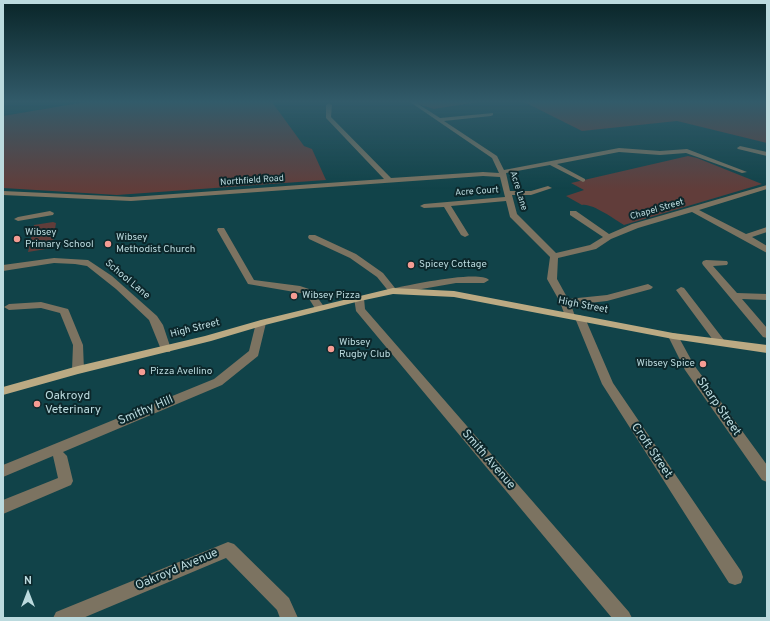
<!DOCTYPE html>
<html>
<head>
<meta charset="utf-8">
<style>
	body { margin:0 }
	#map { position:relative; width:770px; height:621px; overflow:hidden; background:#114349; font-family:Overpass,sans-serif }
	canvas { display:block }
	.frame { position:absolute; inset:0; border:4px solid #bbdade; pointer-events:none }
	.north { position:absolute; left:8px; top:573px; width:40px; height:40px; -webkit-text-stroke:3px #0c272b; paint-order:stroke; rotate:0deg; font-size:11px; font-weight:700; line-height:16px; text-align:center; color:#bbdade }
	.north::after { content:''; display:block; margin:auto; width:14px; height:18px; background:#bbdade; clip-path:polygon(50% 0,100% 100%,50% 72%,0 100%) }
</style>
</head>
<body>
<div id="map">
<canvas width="770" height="621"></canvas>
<div class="frame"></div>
<div class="north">N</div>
</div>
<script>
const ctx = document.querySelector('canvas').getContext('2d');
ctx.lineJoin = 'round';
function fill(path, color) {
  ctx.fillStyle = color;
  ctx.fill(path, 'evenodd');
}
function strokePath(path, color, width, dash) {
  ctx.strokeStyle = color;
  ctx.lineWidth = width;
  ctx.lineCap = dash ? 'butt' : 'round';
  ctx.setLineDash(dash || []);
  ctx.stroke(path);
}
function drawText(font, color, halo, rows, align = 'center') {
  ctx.font = font + ' Overpass,sans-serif';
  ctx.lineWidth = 4;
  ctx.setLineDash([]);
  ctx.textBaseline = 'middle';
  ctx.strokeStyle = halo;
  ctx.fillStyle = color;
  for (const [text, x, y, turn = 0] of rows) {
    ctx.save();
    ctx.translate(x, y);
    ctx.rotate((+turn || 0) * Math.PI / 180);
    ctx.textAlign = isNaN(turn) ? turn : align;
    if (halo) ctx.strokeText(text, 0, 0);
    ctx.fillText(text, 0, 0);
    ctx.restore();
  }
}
fill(new Path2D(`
	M85,102H272L304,146L312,149L326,180L117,195L3,188V116Z
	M410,102H478L434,109Z
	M524,102H767V143L677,121L582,131Z
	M688,156L697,158L762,184L624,225C614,219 592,203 582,205L566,196L584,190L571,183Z
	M53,222L56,223L52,248L28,252L34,225Z`), '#613d3a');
fill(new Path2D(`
	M410,102H415L440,118L493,113V115L491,116L444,121L497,156L504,170L619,148L660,151L687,149L747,172L742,173L686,153L660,155L619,152L557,164L585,179V181L583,182L550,165L506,173L510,191H531L548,186L552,188L531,195H512L517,214L556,253L590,245L603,237L570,215V211H576L609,234L632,224L767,185V189L699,210L746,234L767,227V232L752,237L767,246V253L692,212L638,228L611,239L596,249L558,258L557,279L568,299L607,295L648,284L653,287L651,289L607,301L571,305L575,316L570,319L565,316L560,302L547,279L550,257L510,217L506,201L451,206L469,235L465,237L461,235L444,207L424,208L420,206L424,204L505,197L500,177L483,176L131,201L3,195V191L131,197L384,179L326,118V105L329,103L332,105L331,117L391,178L483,172L499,173L492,158Z
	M740,146L767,152V156L738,149L737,148Z
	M50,211L54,213L53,215L18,221L14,219L18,217Z
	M218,228H224L254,280L300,286L312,290L325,308L324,310H316L306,294L248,284L217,230Z
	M309,235H315L356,254L383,273L395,288C411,285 479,270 489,280L484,283H456L393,294L390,293L377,277L350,258L309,239L308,237Z
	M54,258L88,260L112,276L157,316L163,325L171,349L170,352H162L149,320L116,289L87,266L75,264L54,263L3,271V265Z
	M706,260L727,261L728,263L727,265L713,266L737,293L767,294V300L742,299L767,328V338L763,337L703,265L702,263L703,261Z
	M681,287L684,288L724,340L725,342L724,344H716L676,290Z
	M359,295L364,298L365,309L629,612L632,618H612L356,311L354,298Z
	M41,302L68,309L69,311L83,345L84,370L82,373H74L72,370L73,345L60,313L41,308L9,310L4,307L9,304Z
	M580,315L585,318L613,383L741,571L743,577L741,583L735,585L729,583L602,384L575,318Z
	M261,320L266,323L258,356L222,385L63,452L67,456L73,481L71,485L3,514V500L58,478L53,456L3,477V465L214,379L249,351L256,323Z
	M673,333L677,334L694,365L767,465V482L762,480L685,370L668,336Z
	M228,542L234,544L289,598L298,618H280L277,610L226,558L83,618H53L56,612Z`), '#7c7361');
fill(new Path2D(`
	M393,288L454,291L673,333L767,345V353L673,339L454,297L393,294L360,301L265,325L211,341L78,374L3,395V387L78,366L205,336L261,320Z`), '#bbaa83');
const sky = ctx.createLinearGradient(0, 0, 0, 189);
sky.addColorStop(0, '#092528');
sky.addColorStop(0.54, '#325b6a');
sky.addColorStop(1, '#325b6a00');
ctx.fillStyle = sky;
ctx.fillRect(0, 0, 770, 189);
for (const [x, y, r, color] of [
	[17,239,4,"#f59c93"],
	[108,244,4,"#f59c93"],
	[411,265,4,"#f59c93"],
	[294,296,4,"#f59c93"],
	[331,349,4,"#f59c93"],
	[703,364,4,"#f59c93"],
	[142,372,4,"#f59c93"],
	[37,404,4,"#f59c93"]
]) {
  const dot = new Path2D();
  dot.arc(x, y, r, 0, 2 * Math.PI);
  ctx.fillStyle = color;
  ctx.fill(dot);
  strokePath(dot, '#0c272b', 1.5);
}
drawText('9px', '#bbdade', '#0c272b', [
	["Northfield Road",252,181,-4],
	["Acre Lane",518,191,73],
	["Acre Court",477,192,-4],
	["Chapel Street",657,210,-16]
]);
drawText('10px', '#bbdade', '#0c272b', [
	["Wibsey",25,233],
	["Primary School",25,245],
	["Wibsey",116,238],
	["Methodist Church",116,250],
	["Spicey Cottage",419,265],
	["Wibsey Pizza",302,296],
	["Wibsey",339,343],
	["Rugby Club",339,355],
	["Wibsey Spice",695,364,"right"],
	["Pizza Avellino",150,372]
], 'left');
drawText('10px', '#bbdade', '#0c272b', [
	["School Lane",127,280,40],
	["High Street",583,306,11],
	["High Street",195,329,-14]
]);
drawText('12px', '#bbdade', '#0c272b', [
	["Oakroyd",45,397],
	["Veterinary",45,411]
], 'left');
drawText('12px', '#bbdade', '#0c272b', [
	["Sharp Street",718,407,55],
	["Smithy Hill",146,411,-23],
	["Croft Street",651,451,56],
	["Smith Avenue",488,460,49],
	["Oakroyd Avenue",177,570,-23]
]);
</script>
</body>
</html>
